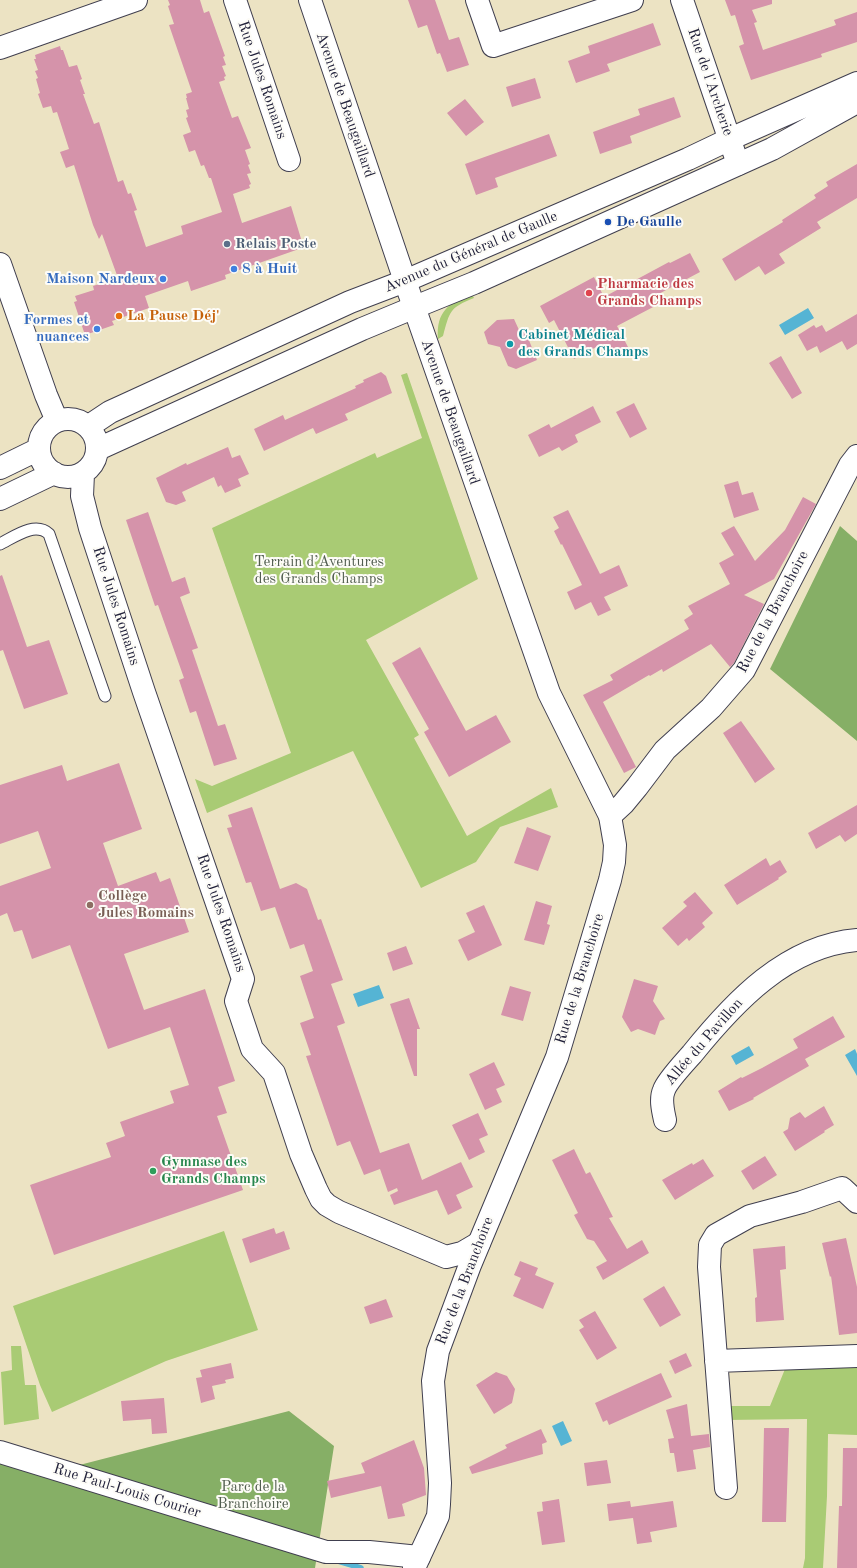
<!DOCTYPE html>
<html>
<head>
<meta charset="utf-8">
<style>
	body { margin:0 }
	canvas { display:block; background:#ece3c3 }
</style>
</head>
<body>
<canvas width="857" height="1568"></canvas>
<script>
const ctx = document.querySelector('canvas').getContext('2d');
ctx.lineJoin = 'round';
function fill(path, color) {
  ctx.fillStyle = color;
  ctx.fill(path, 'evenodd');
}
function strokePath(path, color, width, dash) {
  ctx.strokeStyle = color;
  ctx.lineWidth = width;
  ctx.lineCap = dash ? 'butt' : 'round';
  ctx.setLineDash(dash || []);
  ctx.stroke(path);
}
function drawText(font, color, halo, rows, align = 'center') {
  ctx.font = font + ' "Old Standard TT",serif';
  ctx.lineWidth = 4;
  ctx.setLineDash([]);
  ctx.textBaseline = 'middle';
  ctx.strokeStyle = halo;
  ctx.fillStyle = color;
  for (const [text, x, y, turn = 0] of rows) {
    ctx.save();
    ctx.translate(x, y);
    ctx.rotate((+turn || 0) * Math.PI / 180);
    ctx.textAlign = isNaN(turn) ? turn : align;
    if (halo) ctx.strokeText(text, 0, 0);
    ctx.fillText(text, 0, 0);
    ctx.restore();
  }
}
fill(new Path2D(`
	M471,292L474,298C449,308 450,311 443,336L438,339C436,311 449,304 471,292Z
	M407,373L478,579L366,640L419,735L414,738L467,836L551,788L558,807L500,827L476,862L421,888L353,751L207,813L195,779L212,786L291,753L212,528L375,453L377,458L422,438L401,375Z
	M224,1231L258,1330L166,1361L52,1412L40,1385L13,1306Z
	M11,1346H21L25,1385H36L39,1419L4,1425L1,1372L12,1370Z
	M857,1365V1435L828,1434L827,1496L823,1568H803L805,1558L807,1419L725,1420L722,1406H770L785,1369Z`), '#a9cb74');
fill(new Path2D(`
	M840,526L857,541V741L770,669Z
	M289,1411L334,1446L315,1568H0V1452L60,1470Z`), '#86af66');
fill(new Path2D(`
	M808,308L814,318L785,335L779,325Z
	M379,985L384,998L358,1007L353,994Z
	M749,1046L754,1055L736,1065L731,1056Z
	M855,1049L857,1054V1076L845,1055Z
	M563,1421L572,1441L561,1446L552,1426Z`), '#55b4d4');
strokePath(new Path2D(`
	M338,1561L361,1568`), '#55b4d4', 5.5);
fill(new Path2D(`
	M168,0H200L204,13L209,11L225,56L223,57L226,65L222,66L226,76L224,77L225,80L219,82L232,118L238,116L251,148L245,150L250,164L248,165L251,173L247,174L251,184L249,185L250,188L233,194L242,223L291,206L302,242L297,244L299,249L225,275L226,279L191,291L188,281L145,296L149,308L112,321L114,325L85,335L74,302L77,301L75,296L94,290L93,286L118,278L102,234L99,239L93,225L74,165L66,168L60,152L69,149L57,112L53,113L51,106L43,108L38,94L40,93L36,79L38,78L35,71L38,70L34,59H36L35,55L60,46L61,50H63L69,67L77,65L82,79L80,80L85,94H83L94,124L99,122L118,182L123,180L128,194L131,193L137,210L134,211L146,247L183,234L181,226L222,212L211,178H209L204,165L201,166L195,150L189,152L183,135L191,132L186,118L188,117L186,110L189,109L186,98H187L186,94L192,92L169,25L174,24L168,6L170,5Z
	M408,0H435L449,40L459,37L469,65L447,72L440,53L437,54L427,25L418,28Z
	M725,0H772V4L752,10L757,22L754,23L763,50L836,25L834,20L857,12V42L821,54L822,57L751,80L739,46L744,44L735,15L731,16Z
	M653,23L661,45L607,64L610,71L576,83L568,61L590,53L588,46Z
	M535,78L541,98L512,107L506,87Z
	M674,97L681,117L630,136L632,143L600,154L593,132L640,115L638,109Z
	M465,99L484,122L466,136L447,113Z
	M549,134L557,156L495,178L498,187L476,195L465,164Z
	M857,164V198L817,222L821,228L779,254L785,263L765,275L759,266L735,281L722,259L783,222L782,220L816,198L814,195L828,186L826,182Z
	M690,253L700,272L653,297L657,305L617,326L628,347L609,357L602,344L574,359L554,320L549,323L540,306L594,277L604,297L669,262L670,263Z
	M857,314V344L847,350L842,341L820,353L817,346L807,351L798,335L814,325L816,328L822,325L826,332Z
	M514,319L519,330L524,328L537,360L516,369L508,366L500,347L488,344L484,332L497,320Z
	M781,356L802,393L792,399L769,363Z
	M381,372L386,376L392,393L345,414L348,420L316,434L313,428L264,451L254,429L283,415L285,420L356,388L355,386L364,382L363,380Z
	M634,403L647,429L630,438L616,412Z
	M593,406L601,422L575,435L578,442L562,451L559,447L539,457L528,435L549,424L551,428Z
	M228,447L232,458L240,455L249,474L238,479L241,486L225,493L221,485L218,487L214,477L182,492L186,501L176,505L166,502L156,478L186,463L187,465Z
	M738,481L742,495L753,492L759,510L734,518L724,485Z
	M803,497L816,504L774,579L744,595L764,604L734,663L730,667L711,644L663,672L662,669L650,676L649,675L603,702L636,767L624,773L583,695L613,680L610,675L689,629L684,620L693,614L688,606L730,584L719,563L734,555L721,533L734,526L755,561L785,530Z
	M568,510L600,574L619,565L628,586L604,597L611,610L598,616L591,602L575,610L567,592L582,585L562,544L561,545L554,531L559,528L553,517Z
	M148,512L172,582L185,577L190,593L180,597L198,648L192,650L218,726L225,724L237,759L214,766L196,711L190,713L179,680L184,678L158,605L155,606L126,520Z
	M2,575L27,647L49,640L68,694L24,709L3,650L0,651V576Z
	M420,647L466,731L496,715L511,742L449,777L424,732L429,729L392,663Z
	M741,721L775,769L755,783L723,733Z
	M119,763L142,829L103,843L118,886L156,872L160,882L170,878L189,932L124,954L144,1010L205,989L235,1081L218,1087L227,1113L217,1116L243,1190L54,1255L30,1185L111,1157L106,1143L125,1136L120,1122L174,1103L170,1091L189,1085L170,1027L108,1049L70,945L32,959L22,930L14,932L7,913L0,916V886L51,868L38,831L0,844V785L62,765L67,781Z
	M857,805V834L845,842L840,835L816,849L808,833Z
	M252,807L280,889L296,883L307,889L318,920L321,919L343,980L331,984L345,1023L337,1026L380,1153L409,1143L422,1180L461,1162L473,1187L456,1195L462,1208L448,1215L437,1190L394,1205L390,1195L398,1191L397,1188L388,1192L380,1169L364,1175L350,1141L337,1146L306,1056L311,1055L300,1023L314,1018L300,976L313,971L304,944L290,949L275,907L261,911L251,882L246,883L227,828L232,827L228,815Z
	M527,827L551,836L538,871L514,863Z
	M766,858L770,866L780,860L787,872L778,878L779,879L737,905L724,885Z
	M695,892L713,913L702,923L705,927L689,941L687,938L678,946L662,928L687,906L683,902Z
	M536,901L552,906L547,924L550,925L544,945L524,940Z
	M484,905L502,945L468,961L458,940L475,932L466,913Z
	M406,946L413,964L393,971L387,953Z
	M634,979L658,986L653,1001L665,1019L660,1021L655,1035L638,1029L631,1032L622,1017Z
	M510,986L531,992L523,1021L501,1015Z
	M409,998L420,1029H417V1076H414L390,1004Z
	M833,1016L845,1037L805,1059L809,1066L753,1098L754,1099L729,1111L718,1091L741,1077L742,1078L762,1068L798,1048L793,1039Z
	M494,1062L505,1085L496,1089L502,1102L485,1110L469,1074Z
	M824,1106L834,1125L824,1131L825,1132L795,1151L783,1132L788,1129L790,1118L800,1112L805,1118Z
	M478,1113L488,1135L479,1139L485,1152L469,1160L452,1125Z
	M574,1149L586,1174L590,1172L613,1217L609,1218L627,1249L642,1240L649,1253L603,1280L596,1267L607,1261L594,1241L587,1239L574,1215L578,1213L552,1160Z
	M765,1156L777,1175L753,1190L741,1171Z
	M703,1159L714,1176L675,1200L662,1180L692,1163L693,1165Z
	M274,1228L276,1234L284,1231L290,1249L250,1263L242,1239Z
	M846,1238L857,1287V1333L839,1335L831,1276L830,1277L822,1243Z
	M785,1246L786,1269L780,1270L784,1320L756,1322L755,1298L757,1297L753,1249Z
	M520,1261L538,1268L535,1275L554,1283L543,1309L513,1296L521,1278L514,1275Z
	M664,1286L681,1315L660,1327L643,1299Z
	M386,1299L393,1317L370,1324L364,1307Z
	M595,1311L617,1348L597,1360L579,1330L584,1327L579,1320Z
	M686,1353L692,1366L675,1374L669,1361Z
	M231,1363L234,1378L225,1380L226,1383L212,1386L215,1399L201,1403L196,1378L202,1377L200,1370Z
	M496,1372L507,1376L515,1389L512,1403L494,1414L476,1385Z
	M661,1373L672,1397L609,1425L607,1420L603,1422L595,1403Z
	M164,1398L167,1433L152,1434L151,1419L123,1421L121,1401Z
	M687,1404L691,1436L709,1434L710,1447L693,1450L696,1469L677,1472L674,1453H670L668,1439L674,1438L666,1410Z
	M764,1428H789L786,1522H762Z
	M541,1429L547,1442L542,1444L543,1454L472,1474L469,1467L507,1448L505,1445Z
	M414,1440L424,1468L426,1495L402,1504L405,1516L388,1519L381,1486L331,1498L327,1481L365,1473L361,1463Z
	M843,1448H857V1568H837L839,1506H842Z
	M607,1460L611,1483L587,1486L584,1463Z
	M559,1499L565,1542L542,1545L537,1512L543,1511L542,1502Z
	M630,1501L631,1507L673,1501L677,1527L650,1532L652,1542L637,1544L633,1518L609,1521L607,1504Z`), '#d593aa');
const service = new Path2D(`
	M0,544C14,537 35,521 49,534L105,696`);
const minor = new Path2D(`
	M235,0L289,160
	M477,0L493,46L632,0
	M682,0L738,164
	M0,48L136,0
	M0,264L46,395L57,421
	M39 448a29 29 0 1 1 58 0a29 29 0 1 1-58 0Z
	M89,426L110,412L121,407L350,302L405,281
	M98,449L362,329L415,307
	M0,468L39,449
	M83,474L82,496L90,528L144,692L243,979L236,1001L252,1049L274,1073L301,1154L316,1189L321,1199L327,1205L339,1212L446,1257L462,1253L479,1243
	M0,499L54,473
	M610,816L623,804L637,787L665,750L711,708L744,670L850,465L857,456
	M665,1120C663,1111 660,1099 664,1090C667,1081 685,1062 692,1054C734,1002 786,946 857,940
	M716,1361L857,1356
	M0,1452L326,1552H369L419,1557
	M726,1488L709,1267L710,1245L716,1235L750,1216L802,1202L842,1188L857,1202`);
const tertiary = new Path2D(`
	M405,281L688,159L730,139L857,83
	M415,307L474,283L772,149L857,102`);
const secondary = new Path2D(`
	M310,0L405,281L549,693L610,816L615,845L614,862L610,880L557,1057L470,1265L438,1351L433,1381L440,1483L439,1504L438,1516L433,1527L414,1568`);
strokePath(service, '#403f4f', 13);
strokePath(minor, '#403f4f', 24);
strokePath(tertiary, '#403f4f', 24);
strokePath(secondary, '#403f4f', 24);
strokePath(service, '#fff', 11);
strokePath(minor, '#fff', 22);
strokePath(tertiary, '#fff', 22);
strokePath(secondary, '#fff', 22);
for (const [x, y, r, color] of [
	[608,222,4,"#1a4fb4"],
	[227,244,4,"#5c6f8a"],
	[234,269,4,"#3f7fe0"],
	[163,279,4,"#3f7fe0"],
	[589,293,4,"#e0444e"],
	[119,316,4,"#e8710a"],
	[97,329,4,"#3f7fe0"],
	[510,344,4,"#0f9aa8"],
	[90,905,4,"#8d6e63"],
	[153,1171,4,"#2e9e5b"]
]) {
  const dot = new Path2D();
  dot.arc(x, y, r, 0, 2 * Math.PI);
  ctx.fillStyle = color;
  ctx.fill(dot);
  strokePath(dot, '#fdfcf7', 1.5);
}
drawText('15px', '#22223b', '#fdfcf7', [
	["Rue Jules Romains",262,80,71],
	["Rue de l'Archerie",710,82,71],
	["Avenue de Beaugaillard",345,105,71],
	["Avenue du Général de Gaulle",471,252,-23],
	["Avenue de Beaugaillard",450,412,71],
	["Rue Jules Romains",116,606,72],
	["Rue de la Branchoire",773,612,-62],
	["Rue Jules Romains",221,913,71],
	["Rue de la Branchoire",580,979,-73],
	["Allée du Pavillon",704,1042,-49],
	["Rue de la Branchoire",465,1281,-69],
	["Rue Paul-Louis Courier",127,1491,17]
]);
drawText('bold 15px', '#164399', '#fdfcf7', [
	["De Gaulle",616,222]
], 'left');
drawText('bold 15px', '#4e5e75', '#fdfcf7', [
	["Relais Poste",235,244]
], 'left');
drawText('bold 15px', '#366cbe', '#fdfcf7', [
	["8 à Huit",242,269,"left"],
	["Maison Nardeux",155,279],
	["Formes et",89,320],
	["nuances",89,337]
], 'right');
drawText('bold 15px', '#be3a42', '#fdfcf7', [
	["Pharmacie des",597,284],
	["Grands Champs",597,301]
], 'left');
drawText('bold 15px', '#c56008', '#fdfcf7', [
	["La Pause Déj'",127,316]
], 'left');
drawText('bold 15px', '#0d838f', '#fdfcf7', [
	["Cabinet Médical",518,335],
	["des Grands Champs",518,352]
], 'left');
drawText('15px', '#515d4f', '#fdfcf7', [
	["Terrain d’Aventures",319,562],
	["des Grands Champs",319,579],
	["Parc de la",253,1487],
	["Branchoire",253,1504]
]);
drawText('bold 15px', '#785e54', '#fdfcf7', [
	["Collège",98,896],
	["Jules Romains",98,913]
], 'left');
drawText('bold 15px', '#27864d', '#fdfcf7', [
	["Gymnase des",161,1162],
	["Grands Champs",161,1179]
], 'left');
</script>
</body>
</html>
